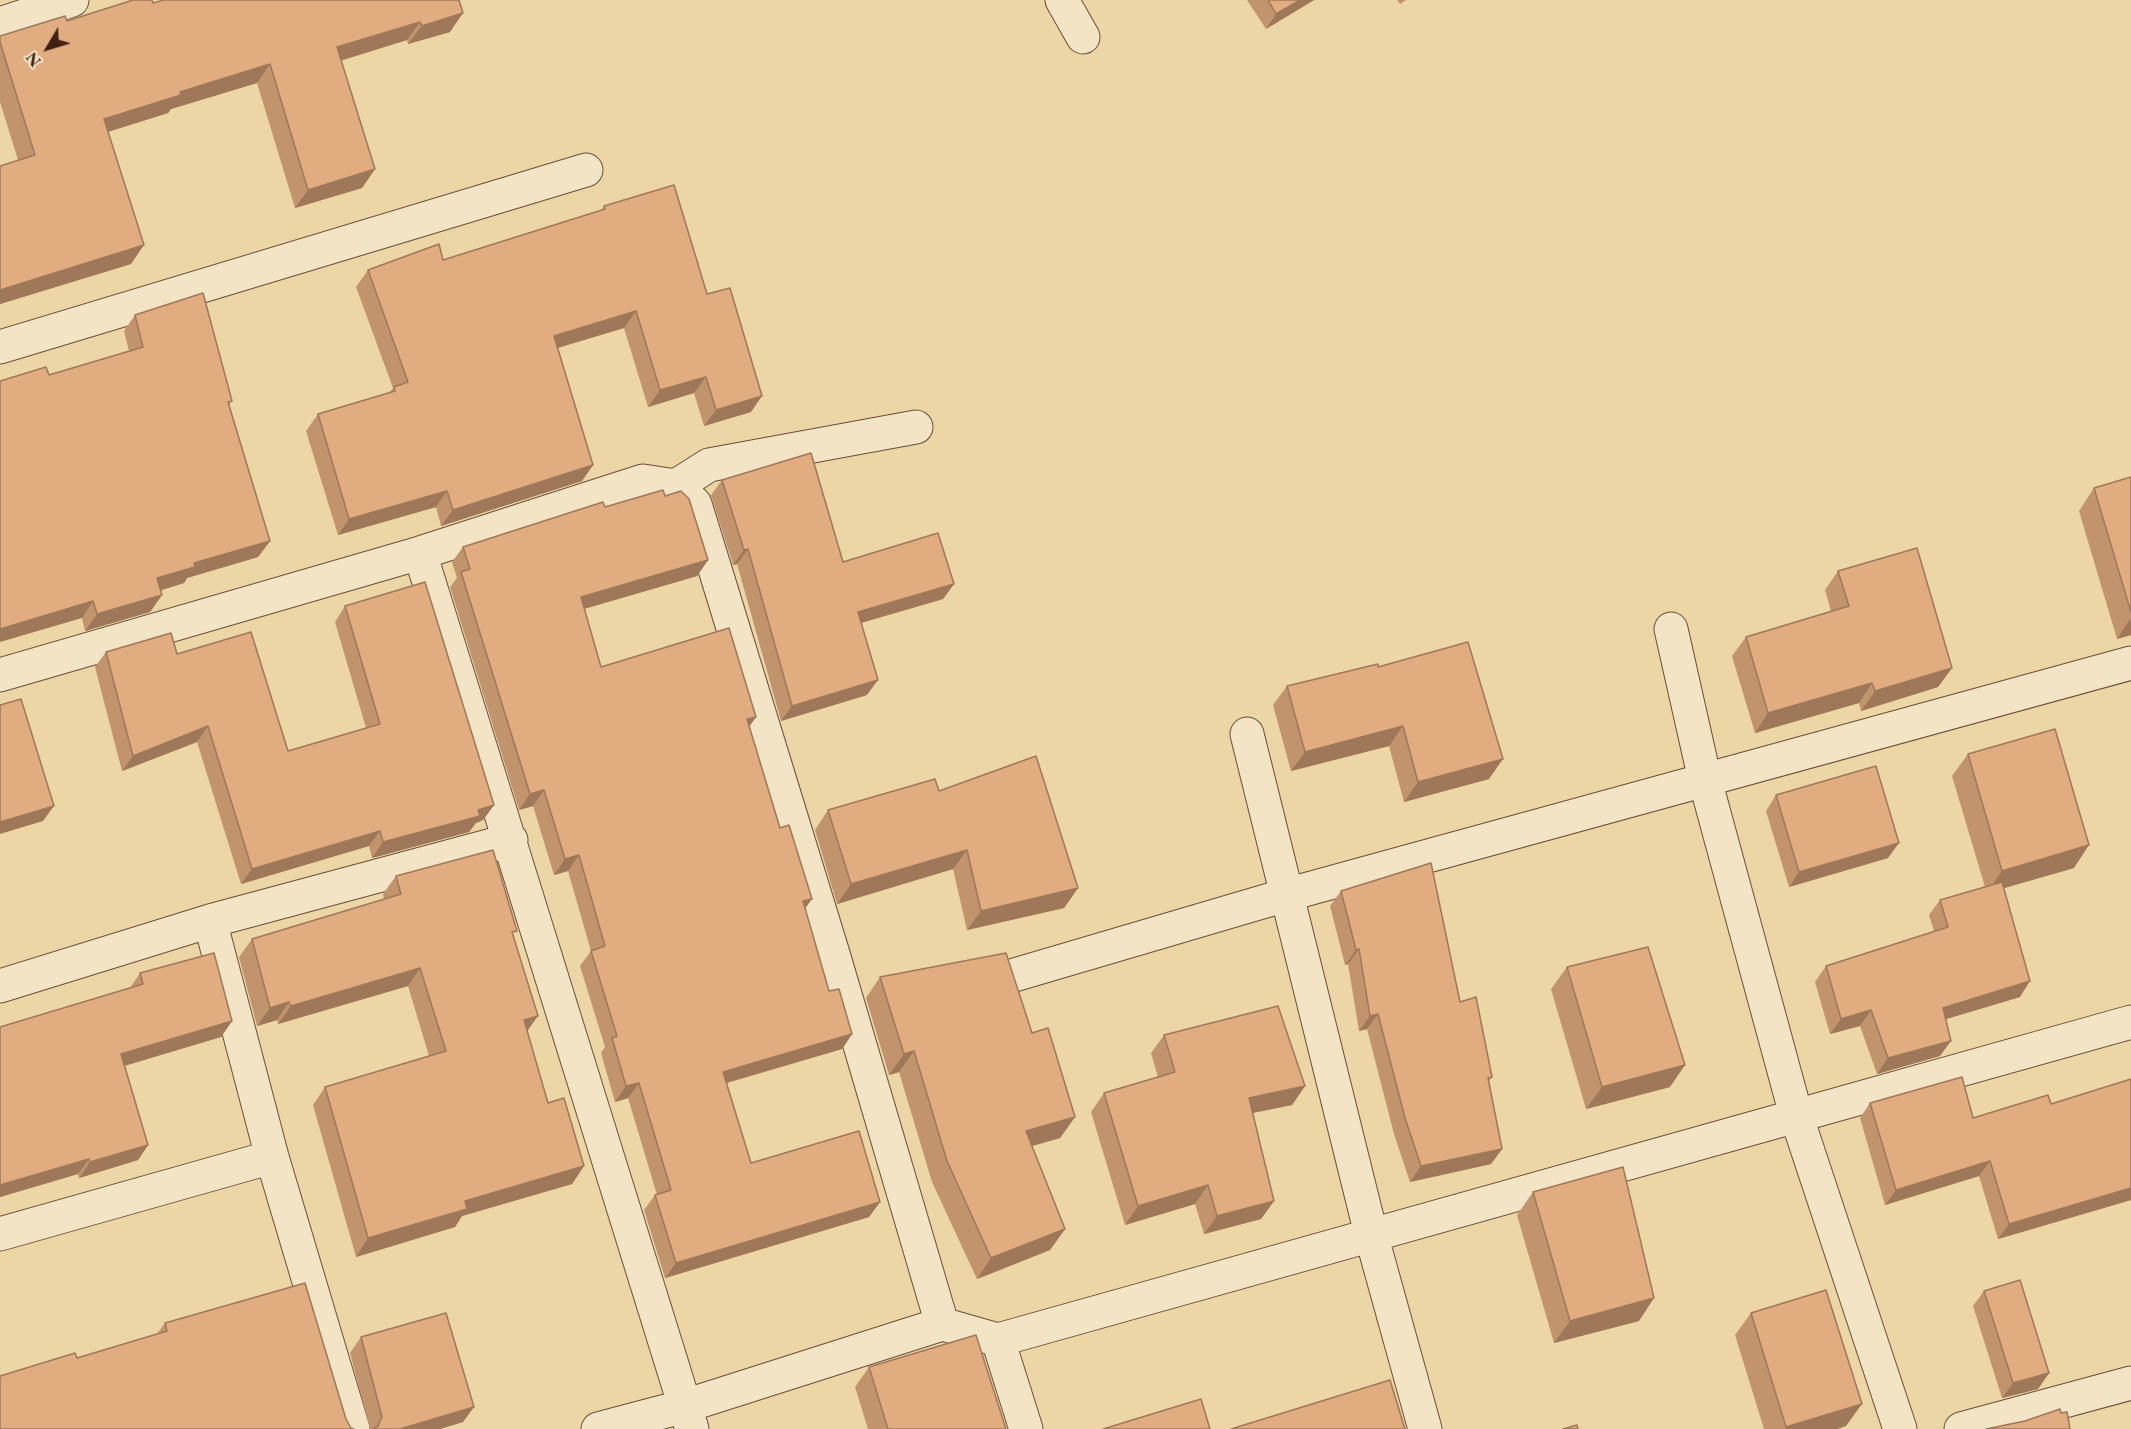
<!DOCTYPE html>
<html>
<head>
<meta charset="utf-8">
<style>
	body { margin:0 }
	#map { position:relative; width:2131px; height:1429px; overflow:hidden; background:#ecd6a6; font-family:"EB Garamond",serif }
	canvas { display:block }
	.north { position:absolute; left:18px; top:18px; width:60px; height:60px; -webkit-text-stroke:4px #f3e4c5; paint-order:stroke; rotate:232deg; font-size:16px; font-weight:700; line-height:24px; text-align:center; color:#3f2114 }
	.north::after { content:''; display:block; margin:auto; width:21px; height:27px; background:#3f2114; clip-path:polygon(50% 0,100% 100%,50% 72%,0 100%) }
</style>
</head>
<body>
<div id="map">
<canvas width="2131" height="1429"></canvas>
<div class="north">N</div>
</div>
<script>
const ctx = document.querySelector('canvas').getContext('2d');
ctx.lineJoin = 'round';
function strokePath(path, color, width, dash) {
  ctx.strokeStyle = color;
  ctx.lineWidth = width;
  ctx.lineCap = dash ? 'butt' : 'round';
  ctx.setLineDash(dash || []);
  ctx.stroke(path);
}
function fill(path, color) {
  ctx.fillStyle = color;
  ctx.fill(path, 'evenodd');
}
const minor = new Path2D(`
	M1062,0L1083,37
	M0,24L72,0
	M0,347L586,170
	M676,486L709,465L916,427
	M420,553L692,1429
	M1671,629L1705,780L1796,1115L1900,1429
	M0,675L420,553L643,481L676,486L695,504L834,957L942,1324
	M1247,734L1372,1238L1425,1429
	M210,921L272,1157L353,1429
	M1011,976L1286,895L2131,663
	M0,986L210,921L511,840
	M0,1234L272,1157
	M598,1429L685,1406L942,1324L998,1340
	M1026,1429L998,1340C1376,1237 1753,1127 2131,1022
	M1961,1429L2131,1383`);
strokePath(minor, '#6a4e38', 35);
strokePath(minor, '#f3e4c5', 33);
fill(new Path2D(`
	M459,0L450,32L408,44L407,40L341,60L375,169L362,188L295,208L257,83L171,109L168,113L108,132L131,264L0,304V166L18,160L0,102V36L67,21L153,3Z
	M1247,0H1314L1266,29Z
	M1397,0H1406L1400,4Z
	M604,206L707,294L751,412L704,426L694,393L648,407L624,328L558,348L593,465L582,481L441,526L436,507L338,535L306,431L318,414L389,393L393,388L356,287L368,270L443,260L601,211Z
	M135,315L232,401L229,405L270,541L258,557L187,578L184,583L161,590L162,595L150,612L85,631L82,618L49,375L129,351L124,331Z
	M2131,477V635L2117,639L2079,511L2094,488Z
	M722,480L843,562L954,584L943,599L861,623L867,695L781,721L737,564L733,565L711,495Z
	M665,496L708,560L697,576L584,609L601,667L756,717L749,727L805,909L829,991L852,1034L842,1049L727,1083L751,1163L880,1202L869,1217L665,1278L644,1210L655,1195H657L628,1098L615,1102L601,1053L605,1047L580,966L591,951L568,871L554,875L533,806L519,810L450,587L457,578L452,562L463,547L605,507Z
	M1838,571L1952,668L1938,687L1861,711L1859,703L1755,733L1732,656L1746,637L1831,611L1825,590Z
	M345,606L494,805L483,820L476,823L469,832L372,858L369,846L241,884L197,742L122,771L95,667L106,652L177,654L288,751L366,728L335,622Z
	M1378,667L1489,779L1404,802L1389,746L1291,771L1273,705L1287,686Z
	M1968,754L2074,868L2004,888L2020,997L1946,1019L1940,1056L1877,1074L1860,1026L1830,1034L1815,982L1826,966L1934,931L1929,915L1940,900L1985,887L1952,776Z
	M939,791L1078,888L1064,908L967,930L953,869L837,904L815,830L828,810Z
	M1776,795L1888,858L1789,887L1766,811Z
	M396,876L513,936L527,1032L548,1103L584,1166L572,1184L462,1216L455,1227L356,1257L313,1105L325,1087L429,1056L408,986L278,1024L277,1020L257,1026L239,957L252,939L384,899L383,894Z
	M1341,891L1460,1002L1492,1077L1489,1081L1502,1149L1491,1164L1410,1182L1394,1134L1367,1029L1359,1031L1348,964L1345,965L1330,906Z
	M1567,967L1670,1087L1586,1109L1551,989Z
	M140,973L232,1021L221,1037L125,1065L148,1145L138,1160L79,1178L78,1174L0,1197V1027L130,988Z
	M880,977L1032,1033L1075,1117L1060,1138L1032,1146L1065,1229L1050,1250L977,1279L932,1182L899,1072L889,1075L866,998Z
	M1164,1035L1305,1086L1292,1105L1253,1113L1274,1201L1261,1219L1204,1234L1195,1204L1125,1225L1091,1112L1104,1093L1158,1077L1151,1053Z
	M2131,1079V1200L1998,1239L1979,1176L1885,1205L1860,1118L1870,1103L1973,1118L2051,1104Z
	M1533,1192L1639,1321L1554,1343L1517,1215Z
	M1984,1291L2049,1373L2038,1389L2002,1398L1973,1306Z
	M1751,1313L1846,1426L1837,1429H1764L1735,1335Z
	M165,1323L346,1419L351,1428L77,1358L157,1334Z
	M361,1337L463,1422L440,1429H370L350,1353Z
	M869,1367L1006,1429H868L855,1387Z`), '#c2946d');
fill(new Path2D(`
	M1300,0H1314L1266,29L1276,14Z
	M463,13L450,32L408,44L422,26Z
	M420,22L407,40L324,66L337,47Z
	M270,64L257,83L171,109L168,113L91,137L104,119L180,92Z
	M375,169L362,188L295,208L308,190Z
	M144,245L131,264L0,304V290Z
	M636,311L624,328L543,352L554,336Z
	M706,377L694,393L648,407L660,390Z
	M762,396L751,412L704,426L716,410Z
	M593,465L582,481L441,526L453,510Z
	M447,491L436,507L338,535L349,519Z
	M270,541L258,557L187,578L184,583L146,595L157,578L194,563Z
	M748,549L737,564L733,565L744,550Z
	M708,560L697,576L570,613L581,597Z
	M954,584L943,599L847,627L858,612Z
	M162,595L150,612L85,631L97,614Z
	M93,601L82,618L0,642V629Z
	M2131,618V635L2117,639Z
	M1952,668L1938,687L1861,711L1875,691Z
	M878,680L867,695L781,721L792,706Z
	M1872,683L1859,703L1755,733L1768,713Z
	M756,717L745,732L747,719Z
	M208,726L197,742L122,771L133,756Z
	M1403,726L1389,746L1291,771L1305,752Z
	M1503,759L1489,779L1404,802L1418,782Z
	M544,790L533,806L519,810L530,794Z
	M494,805L483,820L476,823L469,832L372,858L383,842Z
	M54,806L43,821L0,834V822Z
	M380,831L369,846L241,884L252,869Z
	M1899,843L1888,858L1789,887L1799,872Z
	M2089,845L2074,868L1987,893L2002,871Z
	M967,850L953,869L837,904L851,884Z
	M579,855L568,871L554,875L565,859Z
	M1078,888L1064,908L967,930L981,911Z
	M812,899L801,914L803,901Z
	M1359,949L1348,964L1345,965L1356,950Z
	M420,968L408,986L278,1024L291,1006Z
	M2030,981L2020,997L1933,1023L1943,1008Z
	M289,1002L277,1020L257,1026L270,1008Z
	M1871,1010L1860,1026L1830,1034L1841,1019Z
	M1378,1014L1367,1029L1359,1031L1370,1016Z
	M538,1016L525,1034L524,1020Z
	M232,1021L221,1037L111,1070L121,1054Z
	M852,1034L842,1049L712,1087L723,1072Z
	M1951,1041L1940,1056L1877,1074L1888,1058Z
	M914,1051L899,1072L889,1075L904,1054Z
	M1685,1065L1670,1087L1586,1109L1602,1087Z
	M639,1083L628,1098L615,1102L626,1086Z
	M1305,1086L1292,1105L1237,1116L1249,1098Z
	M1075,1117L1060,1138L1011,1152L1026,1131Z
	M148,1145L138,1160L79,1178L90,1162Z
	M1502,1149L1491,1164L1410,1182L1421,1166Z
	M89,1159L78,1174L0,1197V1185Z
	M1990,1161L1979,1176L1885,1205L1896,1190Z
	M584,1166L572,1184L462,1216L455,1227L356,1257L368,1238L465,1201Z
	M1208,1185L1195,1204L1125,1225L1138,1206Z
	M2131,1188V1200L1998,1239L2009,1224Z
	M1274,1201L1261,1219L1204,1234L1217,1216Z
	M880,1202L869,1217L665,1278L676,1263Z
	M1065,1229L1050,1250L977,1279L991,1258Z
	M1654,1298L1639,1321L1554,1343L1570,1321Z
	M2049,1373L2038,1389L2002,1398L2013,1383Z
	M1862,1404L1846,1426L1837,1429H1785L1786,1427Z
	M474,1407L463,1422L440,1429H400Z`), '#9e7859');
const building = new Path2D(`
	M133,0H152L153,3L164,0H459L463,13L422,26L420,22L337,47L375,169L308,190L270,64L180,92L181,95L104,119L144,245L0,290V166L35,155L0,42V36L65,16L67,21Z
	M1268,0H1300L1276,14Z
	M674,185L707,294L730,288L762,396L716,410L706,377L660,390L636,311L554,336L593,465L453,510L447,491L349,519L318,414L395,391L394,387L408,382L368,270L439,244L443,260L605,209L604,206Z
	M203,293L232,401L228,402L270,541L194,563L195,567L157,578L162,595L97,614L93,601L0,629V381L46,367L49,375L143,347L135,315Z
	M811,453L843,562L938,533L954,584L858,612L878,680L792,706L748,549L744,550L722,480Z
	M2131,477V612L2094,488Z
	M663,490L665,496L681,491L689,499L708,560L581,597L601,667L729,628L756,717L747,719L780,828L789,825L812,899L803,901L829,991L839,989L852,1034L723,1072L751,1163L859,1131L880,1202L676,1263L655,1195L671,1190L639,1083L626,1086L612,1038L617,1036L591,951L605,946L579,855L565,859L544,790L530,794L461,572L470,569L463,547L603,502L605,507Z
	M1917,548L1952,668L1875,691L1872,683L1768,713L1746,637L1849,606L1838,571Z
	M425,582L494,805L478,810L480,816L383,842L380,831L252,869L208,726L133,756L106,652L171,633L177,654L251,632L288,751L380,724L345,606Z
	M1468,642L1503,759L1418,782L1403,726L1305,752L1287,686L1378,664V667Z
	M21,699L54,806L0,822V705Z
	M2055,729L2089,845L2002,871L1968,754Z
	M1036,756L1078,888L981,911L967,850L851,884L828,810L935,779L939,791Z
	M1876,766L1899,843L1799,872L1776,795Z
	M493,850L517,931L512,932L538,1016L524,1020L548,1103L564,1098L584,1166L465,1201L467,1209L368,1238L325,1087L446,1051L420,968L291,1006L289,1002L270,1008L252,939L401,894L396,876Z
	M1431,863L1460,1002L1476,997L1492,1077L1488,1078L1502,1149L1421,1166L1405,1118L1378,1014L1370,1016L1359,949L1356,950L1341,891Z
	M2002,882L2030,981L1943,1008L1951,1041L1888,1058L1871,1010L1841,1019L1826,966L1948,927L1940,900Z
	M1648,947L1685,1065L1602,1087L1567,967Z
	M214,953L232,1021L121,1054L148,1145L90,1162L89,1159L0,1185V1027L143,984L140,973Z
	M1006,953L1032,1033L1048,1028L1075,1117L1026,1131L1065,1229L991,1258L947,1161L914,1051L904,1054L880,977Z
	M1278,1006L1305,1086L1249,1098L1274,1201L1217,1216L1208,1185L1138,1206L1104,1093L1175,1072L1164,1035Z
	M1962,1077L1973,1118L2048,1095L2051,1104L2131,1079V1188L2009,1224L1990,1161L1896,1190L1870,1103Z
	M1623,1167L1654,1298L1570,1321L1533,1192Z
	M2020,1280L2049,1373L2013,1383L1984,1291Z
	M305,1283L346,1419L351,1428L354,1429H0V1376L75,1353L77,1358L167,1331L165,1323Z
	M1826,1290L1862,1404L1786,1427L1751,1313Z
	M446,1313L474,1407L400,1429H373L378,1426L382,1417L361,1337Z
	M976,1335L1006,1429H888L869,1367Z
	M1390,1380L1405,1429H1231Z
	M1201,1399L1210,1429H1103Z
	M2060,1409L2061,1413L2067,1412L2070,1429H1986L2025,1421Z
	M1577,1425L1578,1429H1563Z`);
fill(building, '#e1ac7f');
strokePath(building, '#9e7859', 1.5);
</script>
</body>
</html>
